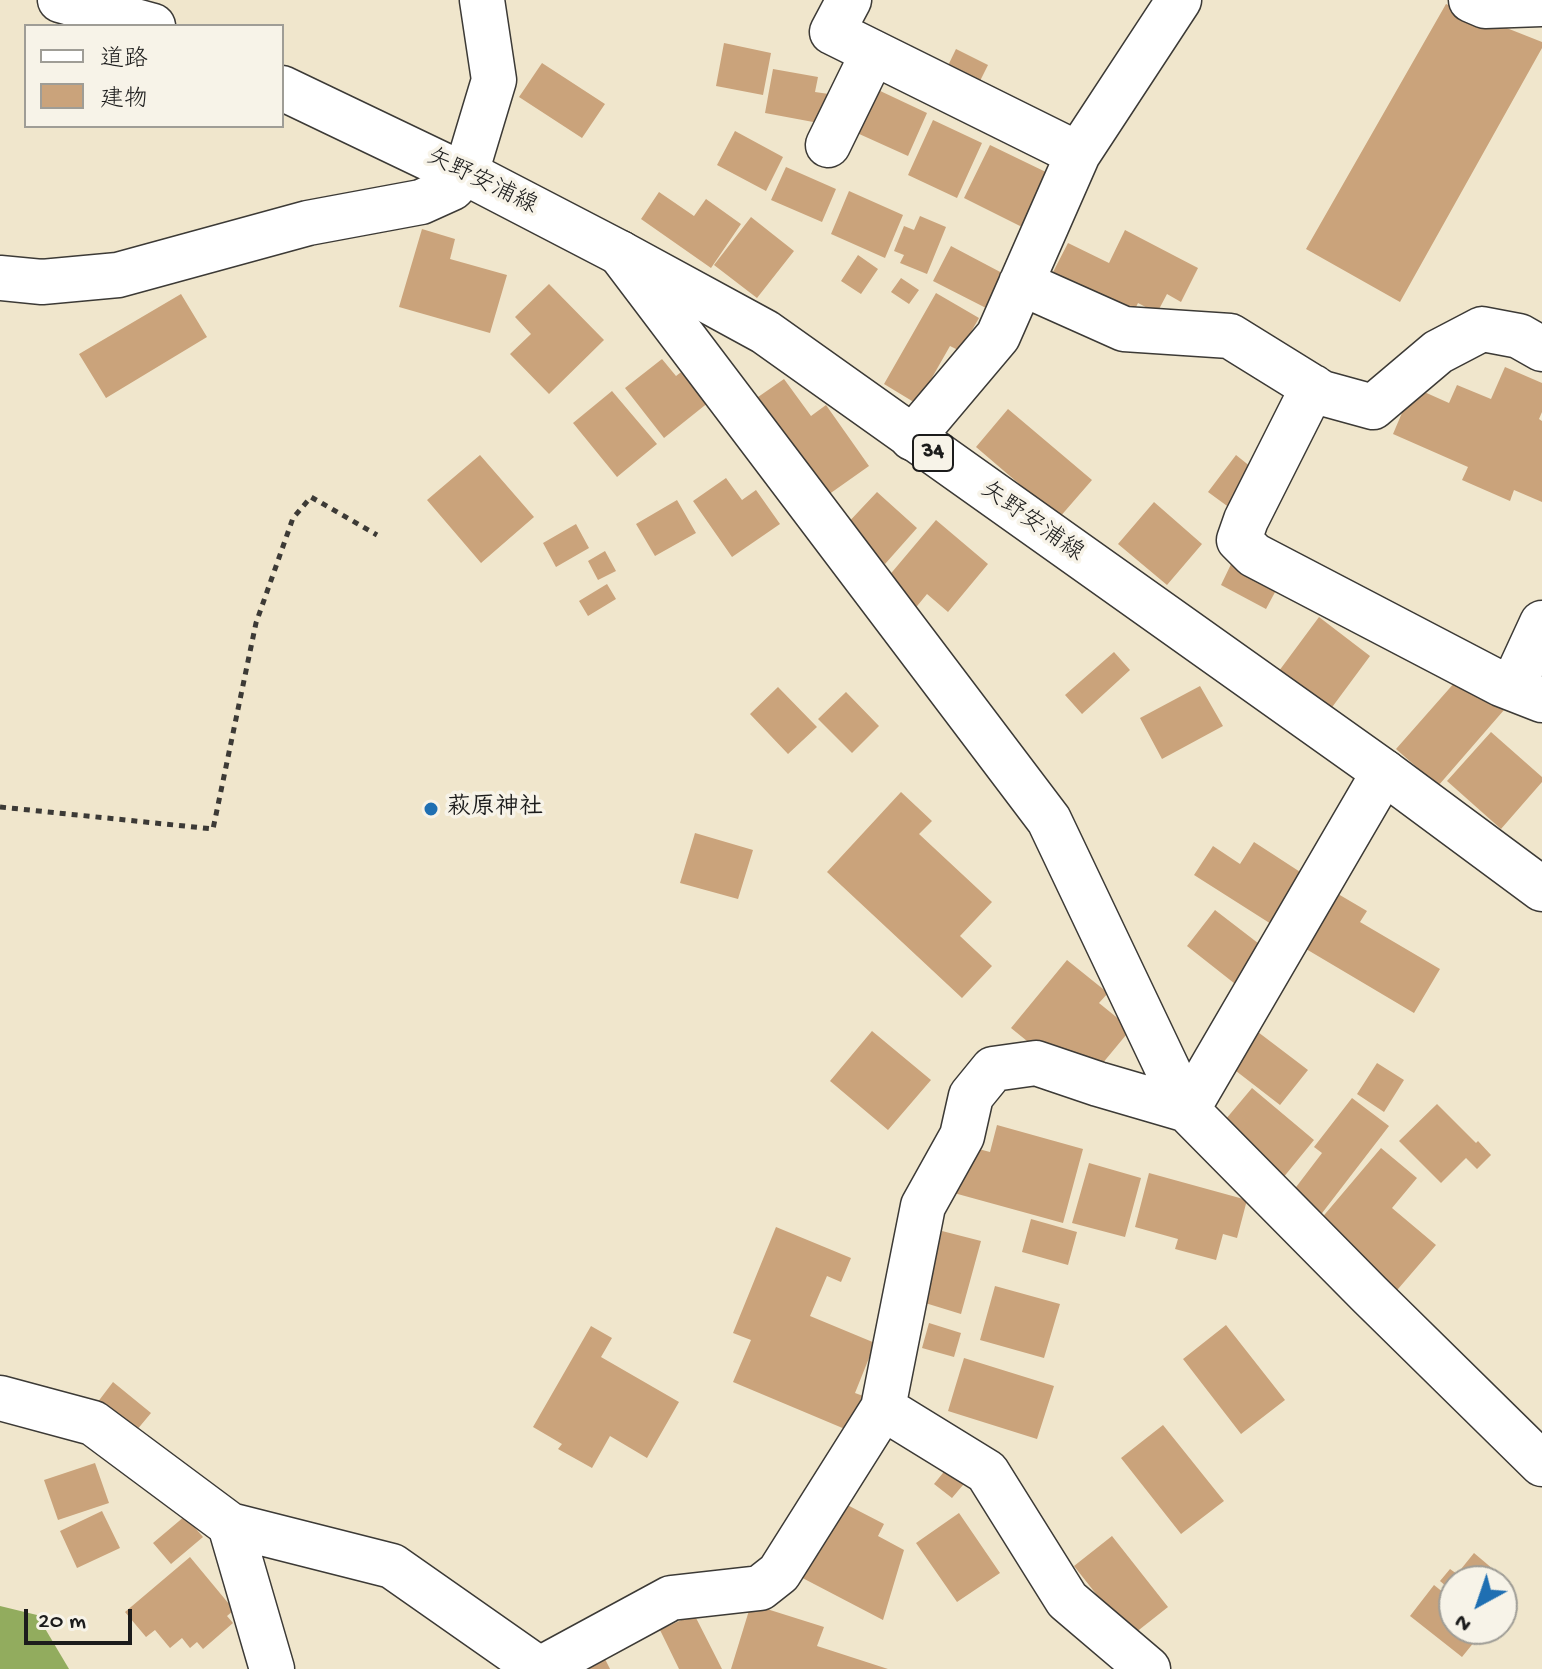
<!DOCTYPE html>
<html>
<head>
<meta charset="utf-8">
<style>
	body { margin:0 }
	#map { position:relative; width:1542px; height:1669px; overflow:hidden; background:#f0e6cc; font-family:"Gochi Hand","Klee One",sans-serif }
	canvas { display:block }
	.legend { position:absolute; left:24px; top:24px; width:260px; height:104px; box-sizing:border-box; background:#f7f3e8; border:2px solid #9f9d96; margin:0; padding:10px 14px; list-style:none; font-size:24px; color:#1c1c1c }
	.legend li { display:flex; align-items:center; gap:16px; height:40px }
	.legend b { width:40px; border:2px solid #9f9d96 }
	.north { position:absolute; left:1438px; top:1565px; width:80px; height:80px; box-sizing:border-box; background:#f7f3e8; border:2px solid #9f9d96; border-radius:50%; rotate:220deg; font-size:22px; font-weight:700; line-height:32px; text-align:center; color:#1c1c1c }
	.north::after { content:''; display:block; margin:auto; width:28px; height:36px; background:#1f6fb2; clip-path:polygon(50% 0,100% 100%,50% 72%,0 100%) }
	.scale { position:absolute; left:24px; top:1609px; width:108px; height:36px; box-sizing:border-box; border:4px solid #1c1c1c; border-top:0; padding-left:10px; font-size:24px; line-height:28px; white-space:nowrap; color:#1c1c1c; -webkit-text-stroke:6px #f7f3e8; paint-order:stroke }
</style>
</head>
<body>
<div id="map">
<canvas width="1542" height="1669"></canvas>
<ul class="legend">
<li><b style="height:10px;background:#fff"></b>道路</li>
<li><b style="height:22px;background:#caa37b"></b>建物</li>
</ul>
<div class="north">N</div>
<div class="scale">20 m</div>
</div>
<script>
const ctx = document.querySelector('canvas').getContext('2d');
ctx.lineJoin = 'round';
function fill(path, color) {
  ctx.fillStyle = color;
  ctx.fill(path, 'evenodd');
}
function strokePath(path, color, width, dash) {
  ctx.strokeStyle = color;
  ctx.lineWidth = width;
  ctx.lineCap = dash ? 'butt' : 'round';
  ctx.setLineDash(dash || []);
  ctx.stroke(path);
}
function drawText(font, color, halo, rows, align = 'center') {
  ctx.font = font + ' "Gochi Hand","Klee One",sans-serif';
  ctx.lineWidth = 7;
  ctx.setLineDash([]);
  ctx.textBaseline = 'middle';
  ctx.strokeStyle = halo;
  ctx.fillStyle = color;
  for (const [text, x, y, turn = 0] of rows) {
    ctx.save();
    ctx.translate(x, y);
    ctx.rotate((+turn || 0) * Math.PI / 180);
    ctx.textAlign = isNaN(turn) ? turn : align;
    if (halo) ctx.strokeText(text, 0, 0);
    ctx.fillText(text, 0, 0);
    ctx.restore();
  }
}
fill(new Path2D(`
	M0,1606L37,1615L69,1669H0Z`), '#92ac5e');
fill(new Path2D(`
	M1446,4L1542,42V48L1400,302L1306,249Z
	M724,43L771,53L763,95L716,86Z
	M956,49L988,65L974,93L942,78Z
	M542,63L605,104L582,138L519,97Z
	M773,69L818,77L815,92L829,94L824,124L765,113Z
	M876,89L927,113L908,156L857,133Z
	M933,120L982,143L957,198L908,175Z
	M735,131L783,157L766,191L717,165Z
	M990,145L1052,175L1024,228L964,198Z
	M786,167L836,189L822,222L771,200Z
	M849,191L903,215L885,258L831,234Z
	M659,192L694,216L706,199L741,224L711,268L641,219Z
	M920,216L946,227L927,274L900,263L904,255L894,251L904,226L914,230Z
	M751,217L794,251L757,298L714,265Z
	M422,229L455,239L450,259L507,275L490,333L399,307Z
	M1125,230L1198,268L1181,302L1167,294L1157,313L1138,303L1131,317L1051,276L1068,243L1109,263Z
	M951,246L1004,274L986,308L933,281Z
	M858,255L878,269L861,294L841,281Z
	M901,278L919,290L909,304L891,292Z
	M549,284L604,340L549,394L510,354L531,334L515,317Z
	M936,293L979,318L960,351L950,346L917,404L884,384Z
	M181,294L207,337L106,398L79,354Z
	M662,359L676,376L693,363L719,394L664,438L625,388Z
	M1505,367L1542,383V412L1539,419L1542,421V502L1514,490L1510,501L1462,480L1468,467L1393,434L1413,387L1449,403L1457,385L1491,399Z
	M784,379L811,416L826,405L869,466L818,502L748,404Z
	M612,391L657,444L617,477L573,423Z
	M1008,409L1092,480L1059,518L976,447Z
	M480,455L534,517L481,563L427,500Z
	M1236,455L1261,475L1234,511L1208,492Z
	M726,478L742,500L756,490L780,524L732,557L693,501Z
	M877,492L917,528L885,564L844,527Z
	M677,500L696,533L655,556L636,524Z
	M1154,502L1202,544L1167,585L1118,544Z
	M936,520L988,564L948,612L927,594L913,611L882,584Z
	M576,524L589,548L556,567L543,543Z
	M605,551L616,571L598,580L588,561Z
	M1235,556L1281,581L1266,609L1221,585Z
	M607,584L616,599L588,616L579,601Z
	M1319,617L1370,656L1330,710L1279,671Z
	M1114,652L1130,670L1082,714L1065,695Z
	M1463,673L1504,710L1438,786L1396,749Z
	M1200,686L1223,726L1162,759L1140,718Z
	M778,687L817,727L788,754L750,714Z
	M846,692L879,726L852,753L818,719Z
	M1491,732L1542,777V782L1501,829L1447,781Z
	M901,792L932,821L919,834L992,902L960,936L992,966L962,998L827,872Z
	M695,833L753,850L738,899L680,883Z
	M1254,842L1311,879L1279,929L1194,875L1213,846L1240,864Z
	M1333,891L1367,911L1360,922L1440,969L1414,1013L1301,946Z
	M1215,910L1267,950L1239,987L1187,946Z
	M1067,960L1108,993L1099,1003L1131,1029L1092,1076L1048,1058L1011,1028Z
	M1254,1029L1308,1070L1280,1105L1227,1064Z
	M872,1031L931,1080L888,1130L830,1081Z
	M1377,1063L1404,1080L1384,1112L1357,1094Z
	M1252,1088L1314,1140L1278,1184L1215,1132Z
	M1352,1098L1389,1126L1316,1221L1287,1199L1322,1153L1314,1147Z
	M1437,1104L1476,1143L1478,1141L1491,1155L1477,1169L1466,1158L1441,1183L1399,1141Z
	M997,1125L1083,1149L1063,1223L954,1193L967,1146L990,1152Z
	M1381,1148L1417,1178L1392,1208L1436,1245L1392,1296L1320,1220Z
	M1089,1163L1141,1178L1125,1237L1072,1223Z
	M1149,1173L1247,1200L1237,1238L1223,1234L1216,1260L1175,1249L1178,1239L1135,1227Z
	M1031,1219L1077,1232L1068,1265L1022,1252Z
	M776,1227L851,1258L841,1282L827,1276L810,1316L875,1343L855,1393L866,1397L852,1432L733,1382L751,1340L733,1333Z
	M942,1231L981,1241L961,1314L922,1302Z
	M995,1286L1060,1304L1044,1358L980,1340Z
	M929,1323L961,1333L954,1357L922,1348Z
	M1226,1325L1285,1400L1241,1434L1183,1359Z
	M591,1326L612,1338L601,1357L679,1402L647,1458L610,1436L592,1468L558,1449L562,1444L533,1427Z
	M964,1358L1054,1386L1037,1439L948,1411Z
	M113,1382L151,1413L131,1437L94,1407Z
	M1163,1425L1224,1501L1181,1534L1121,1458Z
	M956,1457L974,1472L952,1498L934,1484Z
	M95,1463L109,1503L58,1520L44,1480Z
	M830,1496L884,1524L878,1536L904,1550L883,1620L791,1572Z
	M102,1511L120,1548L77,1568L60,1531Z
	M959,1513L1000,1573L957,1602L916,1543Z
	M185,1516L203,1537L171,1564L153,1543Z
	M1112,1536L1168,1607L1130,1637L1074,1566Z
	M1474,1553L1513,1586L1502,1600V1581H1454V1593L1440,1581L1450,1569L1457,1574Z
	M190,1557L234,1610L227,1616L233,1623L203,1649L197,1642L190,1648L182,1638L170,1648L155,1630L146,1637L125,1612Z
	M1434,1585L1454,1601V1629H1474L1473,1631L1479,1636L1462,1657L1410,1616Z
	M751,1604L824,1627L817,1646L888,1669H731Z
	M694,1614L722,1669H679L660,1630Z
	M601,1651L610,1669H563Z`), '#caa37b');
const minor = new Path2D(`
	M849,0L832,32L1078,154
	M1471,0L1485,6L1542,4
	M828,145L873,53
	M620,253L1049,820L1187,1110L1369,1294L1542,1464
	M0,278L42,282L118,275L308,223L421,202L452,188L466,173L494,80L482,0
	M1021,283L1124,329L1230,336L1322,393L1373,407L1438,352L1482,329L1519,336L1542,349
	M1313,387L1246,520L1239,540L1254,555L1501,684L1542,700
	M912,438L998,336L1078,154L1179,0
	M1512,688L1542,623
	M1187,1110L1384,772
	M0,1398L93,1423L230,1525L392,1566L539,1669
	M883,1408L987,1472L1067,1600L1148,1669
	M230,1525L272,1669
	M540,1669L671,1598L760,1588L779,1573L883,1408L923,1206L962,1136L971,1096L993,1069L1036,1063L1098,1084L1187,1110`);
const major = new Path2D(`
	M60,0L153,26
	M282,88L445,166L466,173L620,253L765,332L1384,772L1542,889`);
strokePath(minor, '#3c3a36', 47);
strokePath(major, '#3c3a36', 47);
strokePath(new Path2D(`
	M0,807L213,829L256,623L293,518L311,497L377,535`), '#3c3a36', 5, [6, 6]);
strokePath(minor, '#fff', 44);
strokePath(major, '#fff', 44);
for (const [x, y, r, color] of [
	[431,809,8,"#1f6fb2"]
]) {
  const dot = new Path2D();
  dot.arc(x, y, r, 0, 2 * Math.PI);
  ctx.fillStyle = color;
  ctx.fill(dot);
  strokePath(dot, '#f7f3e8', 3);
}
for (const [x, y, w] of [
	[933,453,40]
]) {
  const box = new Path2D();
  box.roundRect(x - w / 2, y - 18, w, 36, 6);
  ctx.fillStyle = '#f7f3e8';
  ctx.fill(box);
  strokePath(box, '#1c1c1c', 2);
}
drawText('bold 22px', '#1c1c1c', null, [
	["34",933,453]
]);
drawText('24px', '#1c1c1c', '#f7f3e8', [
	["矢野安浦線",481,183,26],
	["矢野安浦線",1031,523,35]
]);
drawText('bold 24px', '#1c1c1c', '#f7f3e8', [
	["萩原神社",447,809]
], 'left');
</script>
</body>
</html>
